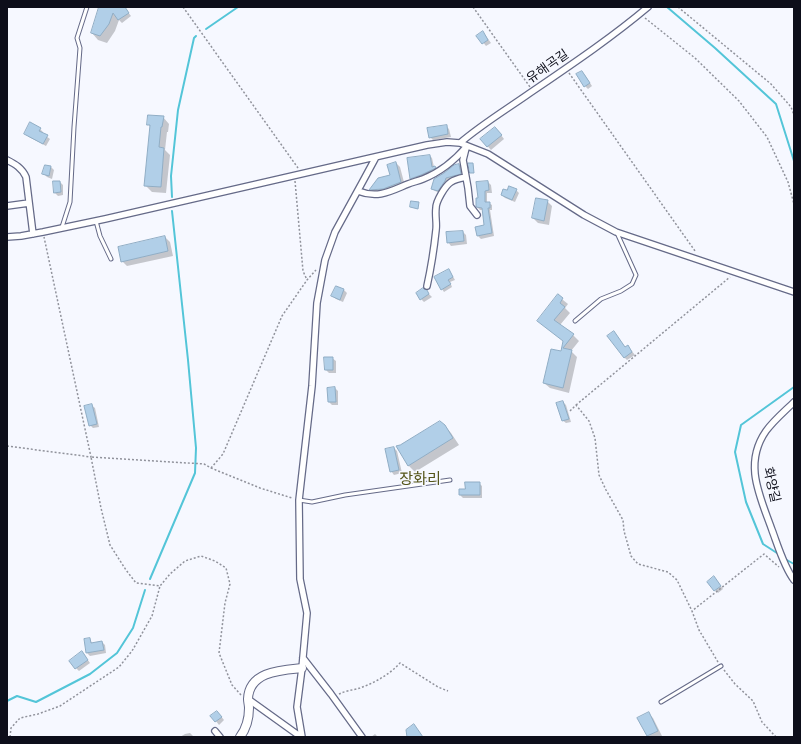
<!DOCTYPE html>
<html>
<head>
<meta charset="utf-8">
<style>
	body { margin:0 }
	#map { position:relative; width:801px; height:744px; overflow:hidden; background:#f6f8ff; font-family:"Varela Round",sans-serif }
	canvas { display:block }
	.frame { position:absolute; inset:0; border:8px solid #0d0e1a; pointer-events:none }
</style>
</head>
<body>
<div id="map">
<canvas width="801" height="744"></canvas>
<div class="frame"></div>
</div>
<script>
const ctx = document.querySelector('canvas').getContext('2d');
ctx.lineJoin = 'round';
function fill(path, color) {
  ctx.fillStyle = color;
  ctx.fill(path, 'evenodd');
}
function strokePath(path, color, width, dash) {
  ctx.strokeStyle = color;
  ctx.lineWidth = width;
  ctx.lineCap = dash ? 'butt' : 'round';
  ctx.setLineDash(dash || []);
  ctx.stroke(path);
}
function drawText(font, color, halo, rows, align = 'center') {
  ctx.font = font + ' "Varela Round","Noto Sans KR",sans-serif';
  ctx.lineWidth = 3;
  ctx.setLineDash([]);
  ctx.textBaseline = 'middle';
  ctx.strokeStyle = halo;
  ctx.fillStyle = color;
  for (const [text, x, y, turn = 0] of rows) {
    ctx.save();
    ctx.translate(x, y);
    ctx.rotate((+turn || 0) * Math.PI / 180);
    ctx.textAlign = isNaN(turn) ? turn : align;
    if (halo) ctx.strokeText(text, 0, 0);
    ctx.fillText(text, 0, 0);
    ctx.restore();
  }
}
fill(new Path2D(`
	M100,7H124L131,16L122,23L119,20L115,31L107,43L98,40L92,33Z
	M478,36H486L491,43L486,46Z
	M585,75L592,86L588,89L585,86Z
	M163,117L169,124L168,132H167L165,150L170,155L166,193L152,192L145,185L151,127L148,124Z
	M446,126L449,129L451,137L433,140L430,137Z
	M40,129L43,132L42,133L50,139L46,146L29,137L25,133Z
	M498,131L504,139L491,150L481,139Z
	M430,156L432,158L434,167H435L437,169L430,174L413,180L411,178Z
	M396,163L400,167L405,186L374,193L371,190L391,176Z
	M459,165L462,168L463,176L449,180L441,193L435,191L432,189Z
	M46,166L51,167L54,170L52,179L47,177L44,174Z
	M60,182L63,185V195L58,196L54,192Z
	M488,182L491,185L492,193H487V203H489L492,205V210H490L494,236L481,239L478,236L485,226L483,210H480L477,207L479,199Z
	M516,190L519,193L515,202L505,198L502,195Z
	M547,201L552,206L549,225L538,223L533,218Z
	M463,232L466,235L467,244L451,246L448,242L447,233Z
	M165,237L170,242L173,256L127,266L122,261Z
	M449,271L451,273L455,280L450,282L452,287L444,292L442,289Z
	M337,287L344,290L347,293L343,302L336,299L333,296Z
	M426,291L432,297L424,302L421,299Z
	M558,296L568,304L565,308L570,313L560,325L573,335L579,341L571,351L577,357L569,393L550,388L544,383L561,352L564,341L544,326Z
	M626,348L631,350L635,355L627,360L624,357Z
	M332,358L336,361V373H329L326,370Z
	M335,388L338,391V405H332L329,402Z
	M563,402L566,405L571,422L566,423L562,420Z
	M91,405L95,408L99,427L93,428L90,425Z
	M444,425L451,433L459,445L415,472L408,465Z
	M394,448L397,451L402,473L394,475L391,471Z
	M479,483L482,486V498H463L460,495L466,490Z
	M717,581L723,589L718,593L715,590Z
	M89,639L93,644L102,642L105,645L106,653L90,656L87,653Z
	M85,656L90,663L79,671L76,668Z
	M648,713L653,718L662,736L659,737H650L639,719Z
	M220,715L224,720L219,725L212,716Z
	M190,733L194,737H180L185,734Z
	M375,734L378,737H371Z`), '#0003');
strokePath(new Path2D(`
	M667,7L715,48L776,104L794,161
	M206,29L238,7
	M172,197L171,176L178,110L194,38L196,36
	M780,555L763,544L746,502L735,452L741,425L794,387
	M785,559L794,564
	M150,579L195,473L196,448L188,360L172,211
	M7,701L17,696L36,702L90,674L117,653L133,628L145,590`), '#53c5d8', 2);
const building = new Path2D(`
	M99,7H125L129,13L118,20L113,13L109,24L100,36L91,33Z
	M483,31L488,40L482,44L476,36Z
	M582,71L590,83L584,87L576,74Z
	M148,115L164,116L162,127H161L159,147L164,148L161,187L144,186L150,125H147Z
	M30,122L41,128L39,131L48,135L43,144L24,134Z
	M447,125L448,134L429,138L427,128Z
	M495,127L502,135L487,147L480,139Z
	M430,155L432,167L435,166L436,168L421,175L410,179L407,158Z
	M396,162L401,182L383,189L369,190L378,178L390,175L387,165Z
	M468,163H473L474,173H470Z
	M459,164L461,174L446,178L445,181L438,191L431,189L434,179L444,173L454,165Z
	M45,165L51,166L49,176L42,174Z
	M53,181H60L61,192L54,193Z
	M488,181L489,190L485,191V202H490V208H488L492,233L477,236L475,227L484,225L482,208L476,207V198H478L476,182Z
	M509,186L517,189L512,200L501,195L503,189L507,190Z
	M536,198L548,200L544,221L532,218Z
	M411,201L419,202L418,209L410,207Z
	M463,231L464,241L447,243L446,232Z
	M165,236L168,251L121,262L118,247Z
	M449,269L453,277L448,280L451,284L441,290L434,277Z
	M336,286L344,289L340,300L331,296Z
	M423,288L427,290L429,294L420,300L416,293Z
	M558,294L563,298L560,303L565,307L554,320L574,334L563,348L572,350L563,388L543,383L551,349L561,351L563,341L537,321Z
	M614,331L625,347L628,345L632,352L624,358L607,336Z
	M324,357H333V370H325Z
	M335,387L336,402H328L327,388Z
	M563,401L569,419L562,421L556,403Z
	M92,404L97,424L89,426L84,406Z
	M440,421L445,425L453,438L408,466L396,446L400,445Z
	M394,447L399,470L390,472L385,449Z
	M465,482H480V495H459V489H465Z
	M714,576L721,586L714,591L707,582Z
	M90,638L91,643L102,641L104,650L86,653L84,639Z
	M82,651L88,660L75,669L69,661Z
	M217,711L222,717L215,722L210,716Z
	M649,712L658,731L647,736L637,718Z
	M414,724L423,737H407L406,730Z`);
fill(building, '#b1cfe8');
strokePath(building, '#90adc5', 1);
const lane = new Path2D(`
	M96,221L100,236L111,259
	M62,227L70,202L74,127L80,48L77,38L87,7
	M575,321L601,299L621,291L632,284L636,275L617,233
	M299,500L312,502L345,495L450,480
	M661,702L721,666`);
const street = new Path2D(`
	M460,143C481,125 504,111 527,95C568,67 610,39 648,7
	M466,148L463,160L468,188L470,206L477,215
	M7,160C15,164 22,168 26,177L33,234
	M358,191C378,199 391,191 408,184C413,182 418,181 423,179C441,172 455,160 467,146
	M7,206L29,203
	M7,237L21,236L43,232L105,219L427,145L447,142L460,143L488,154L584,215L616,232L794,292
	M427,286C431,268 434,249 436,230C437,223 435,216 436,208C436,201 445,186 451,182C455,179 461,178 466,177
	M794,402C785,411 774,420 766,431C743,464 760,496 772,530C778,546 784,567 794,580
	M303,658L331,694L362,737
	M248,699L301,737
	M215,731L220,737
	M302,737L297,707L302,668L307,613L300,579L299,500L312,386L317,303L325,260L335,232L363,181L376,157`);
const secondary = new Path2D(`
	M240,737C246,729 249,719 249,708C249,705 248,702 248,699C249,671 282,670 302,668`);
strokePath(lane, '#656a88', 5);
strokePath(street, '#656a88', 8);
strokePath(secondary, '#656a88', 10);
strokePath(new Path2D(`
	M183,7L298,168
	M473,7L530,87
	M678,7L771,84L791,107L794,115
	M645,18L695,58L739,101L767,137L788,182L794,204
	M569,73L695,251
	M295,181L303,271L307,280
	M576,405L730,277
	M570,411L576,405L589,421L595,438L599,475L606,490L623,520L624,531L631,556L638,564L668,572L677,580L692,611
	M7,446L91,457L44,237
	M211,468L223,454L282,316L307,280L316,270
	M718,662L699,630L692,611L764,554L779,567
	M724,670L735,684L753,701L762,722L776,737
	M339,694C345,691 353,690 360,688C374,683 389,675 400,663L438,687L448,691
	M241,695L232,685L219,653L225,603L230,584L226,568L215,561L201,556L185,561L170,574L160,586L136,583L126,570L110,545L101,508L91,457L204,464L211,468L260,488L292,498
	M10,737L11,728L20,718L38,714L60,706L119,667L132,651L152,616L160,586`), '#90929b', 1.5, [2, 2]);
strokePath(lane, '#fff', 3);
strokePath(street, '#fff', 5.5);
strokePath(secondary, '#fff', 8);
drawText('13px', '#0d0e1a', '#f6f8ff', [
	["유해곡길",548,67,-35],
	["화양길",771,485,77]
]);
drawText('15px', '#56561b', '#f6f8ff', [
	["장화리",420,480]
]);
</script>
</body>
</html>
